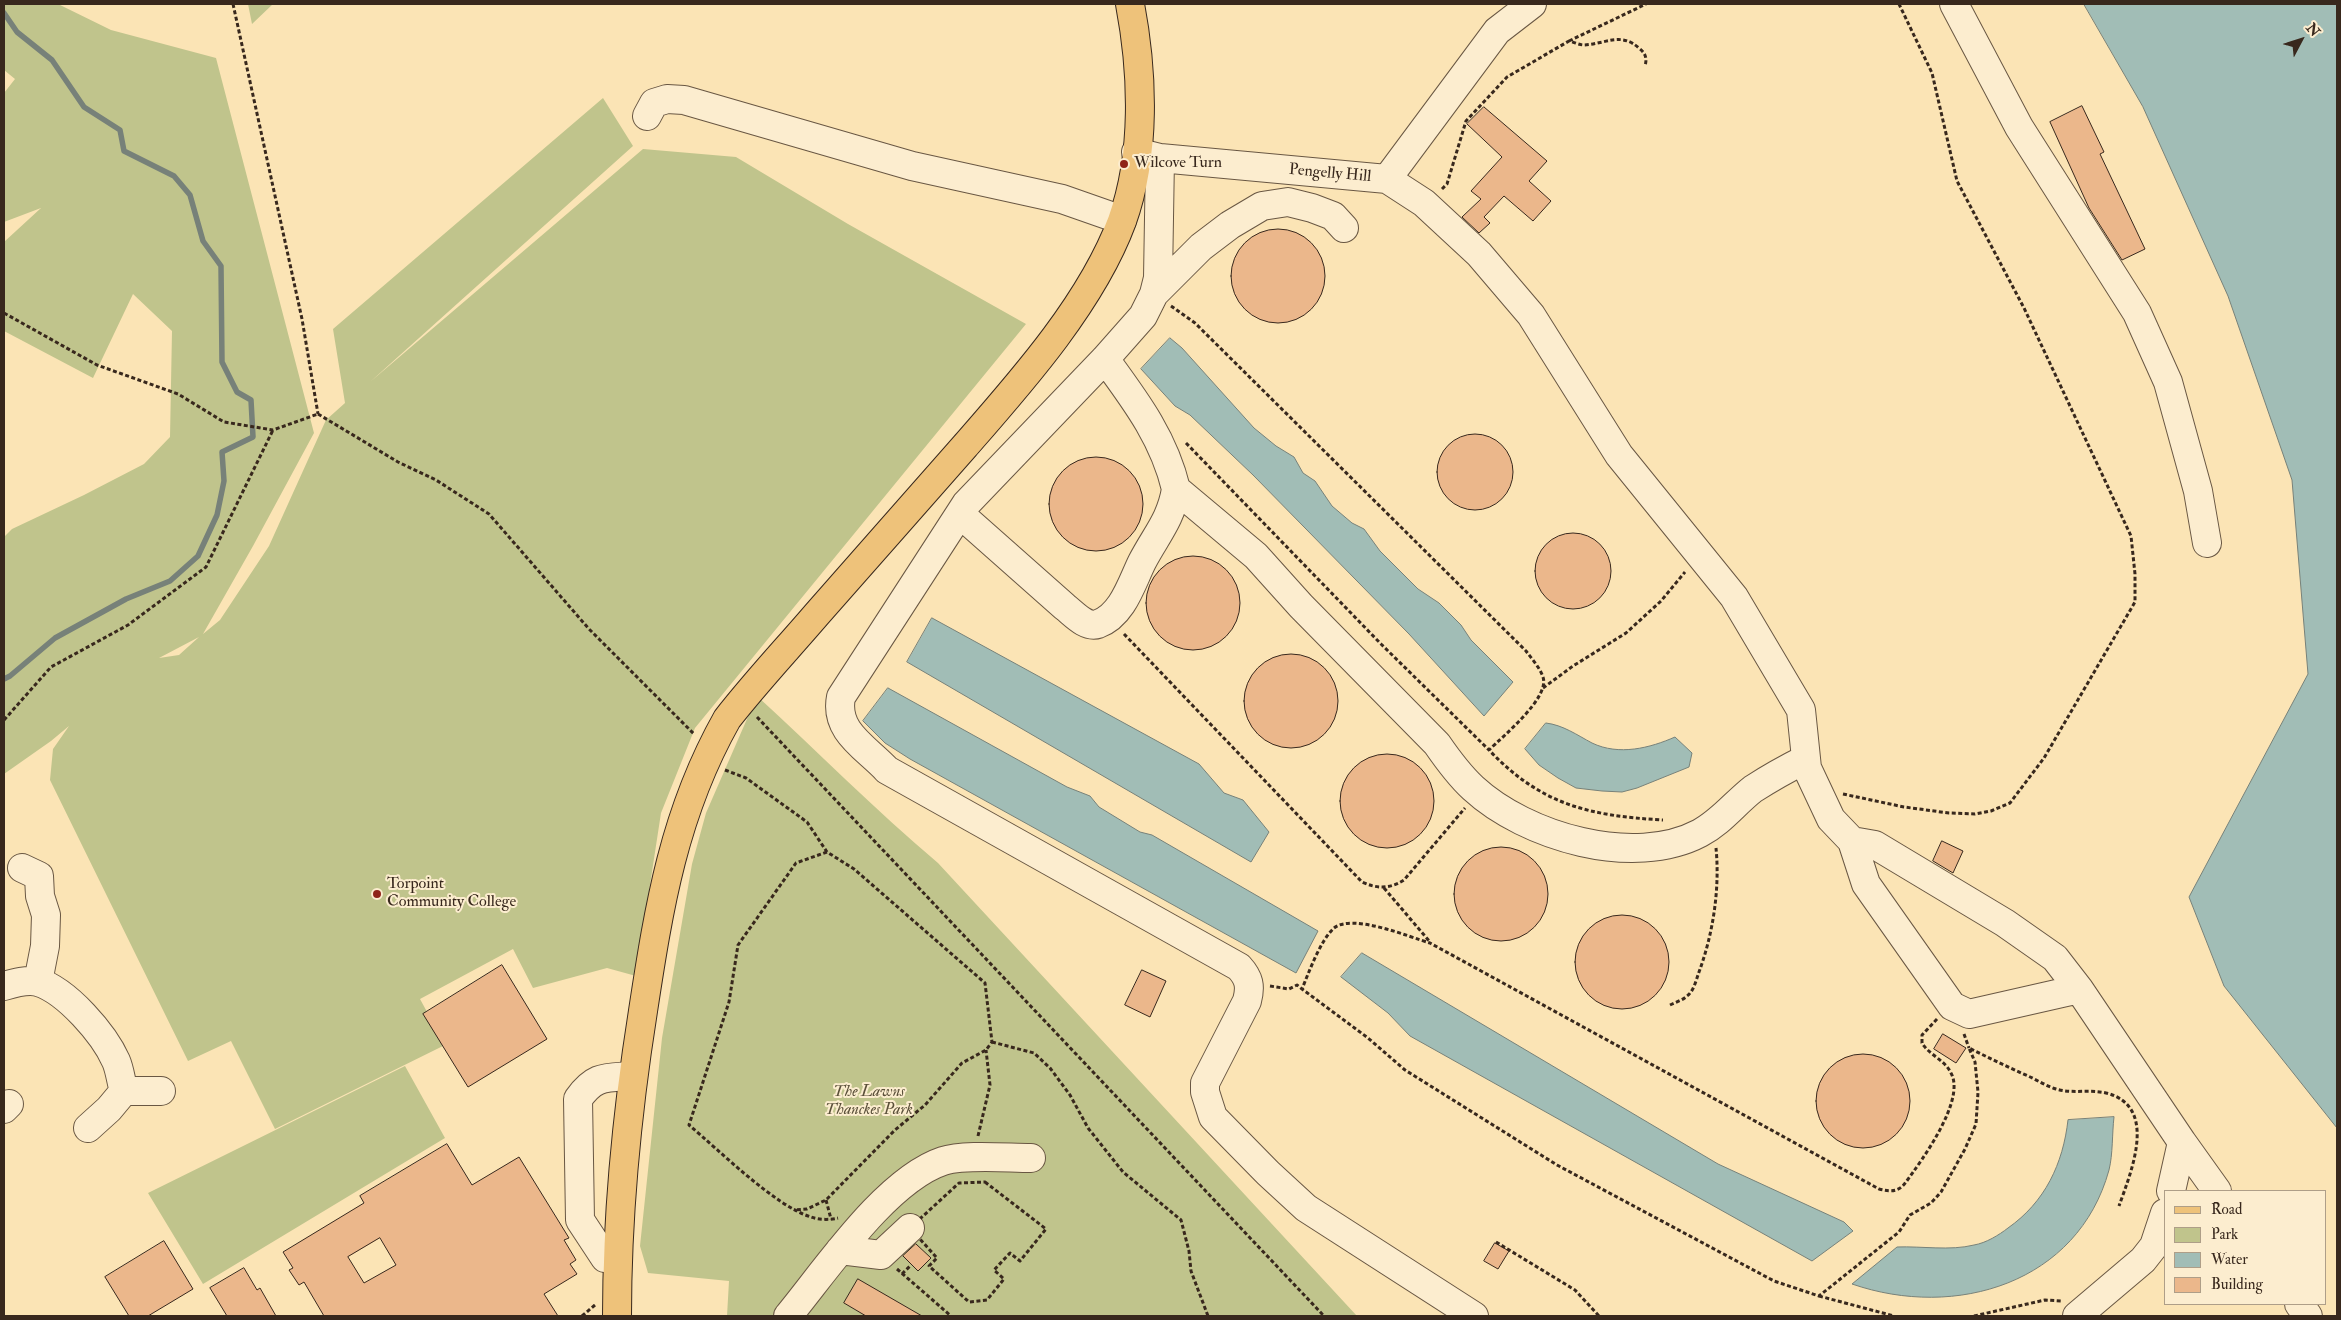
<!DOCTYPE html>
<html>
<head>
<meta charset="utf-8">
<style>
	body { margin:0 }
	#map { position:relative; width:2341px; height:1320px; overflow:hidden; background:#fbe4b5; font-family:"IM FELL Double Pica",serif }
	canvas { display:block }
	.frame { position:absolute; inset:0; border:5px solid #38281d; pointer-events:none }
	.legend { position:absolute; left:2164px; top:1190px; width:162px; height:115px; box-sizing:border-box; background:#fcedcf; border:1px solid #ae9e88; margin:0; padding:6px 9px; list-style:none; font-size:15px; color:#38281d }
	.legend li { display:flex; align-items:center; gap:10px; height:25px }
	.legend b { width:25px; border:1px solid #ae9e88 }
	.north { position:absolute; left:2276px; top:15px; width:50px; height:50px; -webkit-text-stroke:4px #fcedcf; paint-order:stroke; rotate:50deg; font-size:14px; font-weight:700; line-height:20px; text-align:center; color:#38281d }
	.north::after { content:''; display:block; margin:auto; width:18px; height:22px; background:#38281d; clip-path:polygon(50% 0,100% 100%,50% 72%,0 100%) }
</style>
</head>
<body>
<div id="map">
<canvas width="2341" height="1320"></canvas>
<div class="frame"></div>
<ul class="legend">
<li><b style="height:6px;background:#eec27a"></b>Road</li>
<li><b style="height:14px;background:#c0c48c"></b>Park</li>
<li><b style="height:14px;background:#a1bdb6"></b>Water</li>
<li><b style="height:14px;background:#ebb78b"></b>Building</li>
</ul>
<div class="north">N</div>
</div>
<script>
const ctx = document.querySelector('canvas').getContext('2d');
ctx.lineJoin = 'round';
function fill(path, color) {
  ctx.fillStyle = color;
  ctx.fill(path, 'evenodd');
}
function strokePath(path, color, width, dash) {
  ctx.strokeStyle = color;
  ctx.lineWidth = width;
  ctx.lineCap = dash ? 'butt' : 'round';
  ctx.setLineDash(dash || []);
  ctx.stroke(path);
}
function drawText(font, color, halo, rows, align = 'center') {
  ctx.font = font + ' "IM FELL Double Pica",serif';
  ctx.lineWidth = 4;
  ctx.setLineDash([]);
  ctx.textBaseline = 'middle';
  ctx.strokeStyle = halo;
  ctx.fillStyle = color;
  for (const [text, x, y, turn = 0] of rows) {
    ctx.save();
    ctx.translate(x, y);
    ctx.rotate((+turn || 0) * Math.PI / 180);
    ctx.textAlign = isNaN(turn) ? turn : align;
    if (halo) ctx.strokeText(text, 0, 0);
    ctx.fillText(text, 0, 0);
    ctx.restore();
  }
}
fill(new Path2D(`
	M4,4H58L111,30L216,58L314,433L253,546L203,634L220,620L269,546L326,420L345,403L333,329L603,98L633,146L370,382L643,149L736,157L848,224L1026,324L695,728L661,813L636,976L607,968L533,988L513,949L420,999L445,1045L275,1129L231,1041L188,1061L50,780L53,749L69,726L51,741L4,774V537L12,529L84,495L144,464L170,437L172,331L133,294L93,378L4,331V242L41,208L4,222V93L15,79L4,70ZM199,637L179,655L159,658Z
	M248,4H273L252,24Z
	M757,696C817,751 875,810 938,863L1357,1316H727L729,1281L648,1273L640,1246L662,1038L692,864L706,813Z
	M405,1066L445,1138L203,1284L148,1193Z`), '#c0c48c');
const water = new Path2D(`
	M2084,4H2337V1128L2224,986L2189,897L2308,674L2292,480L2228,296L2143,107Z
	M1170,338L1182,348L1254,428L1276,446L1294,457L1303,473L1315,481L1332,506L1352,523L1364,529L1380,551L1418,589L1439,603L1461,625L1471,640L1513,682L1484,716L1409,634L1253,475L1190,415L1175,406L1141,369Z
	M932,618L1199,764L1224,793L1243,800L1269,832L1251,862L907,662Z
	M888,688L1067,787L1090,796L1099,807L1140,832L1152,835L1318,931L1296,973L910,759L885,743L863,721Z
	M1546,723C1563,725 1577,735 1592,743C1619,756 1650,748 1675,737L1692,753L1689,767L1637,788L1622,792L1602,791L1576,788L1558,778L1539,765L1525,749Z
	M1362,953L1718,1164L1844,1222L1853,1231L1812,1261L1410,1036L1388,1013L1341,977Z
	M2114,1117C2112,1134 2113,1154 2109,1170C2078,1283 1956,1320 1852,1284L1897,1247C1922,1246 1950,1251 1974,1245C1986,1243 1999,1235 2008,1228C2045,1202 2063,1164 2068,1120Z`);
fill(water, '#a1bdb6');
strokePath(water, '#778179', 1);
strokePath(new Path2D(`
	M4,13L17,32L52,60L84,107L120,130L124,151L174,176L190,195L203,241L221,266L222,362L237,392L251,400L253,437L222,452L224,481L217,515L198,556L170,581L126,599L55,638L10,676L4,679`), '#778179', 5.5);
const building = new Path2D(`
	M2082,106L2104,152L2100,154L2145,249L2122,260L2089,208L2050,122Z
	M1484,107L1547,161L1529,181L1551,201L1533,221L1504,196L1484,217L1490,223L1479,233L1462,217L1481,199L1471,191L1502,157L1467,124Z
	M1231 276a47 47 0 1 1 94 0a47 47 0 1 1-94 0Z
	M1437 472a38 38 0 1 1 76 0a38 38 0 1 1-76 0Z
	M1049 504a47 47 0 1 1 94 0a47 47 0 1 1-94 0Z
	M1535 571a38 38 0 1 1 76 0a38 38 0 1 1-76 0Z
	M1146 603a47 47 0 1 1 94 0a47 47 0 1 1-94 0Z
	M1244 701a47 47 0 1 1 94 0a47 47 0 1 1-94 0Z
	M1340 801a47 47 0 1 1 94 0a47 47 0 1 1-94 0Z
	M1942,841L1963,851L1953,873L1933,861Z
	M1454 894a47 47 0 1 1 94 0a47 47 0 1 1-94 0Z
	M1575 962a47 47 0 1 1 94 0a47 47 0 1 1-94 0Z
	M502,965L547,1039L468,1087L423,1014Z
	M1142,970L1166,981L1150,1017L1125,1005Z
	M1943,1034L1966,1048L1956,1063L1934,1049Z
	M1816 1101a47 47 0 1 1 94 0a47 47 0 1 1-94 0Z
	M447,1144L472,1185L519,1157L569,1238L564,1240L576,1260L570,1264L577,1274L544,1294L558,1316H324L304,1282L299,1285L289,1270L293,1268L283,1252L364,1203L360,1196ZM380,1238L396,1265L364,1283L348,1257Z
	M164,1241L193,1289L148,1316H129L105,1277Z
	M1495,1243L1509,1251L1498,1269L1484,1261Z
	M916,1244L931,1258L918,1271L903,1256Z
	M244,1268L257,1290L260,1288L276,1316H227L210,1288Z
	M858,1279L922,1316H866L844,1303Z`);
fill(building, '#ebb78b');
strokePath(building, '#38281d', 1);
const minor = new Path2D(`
	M1954,4L2019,127L2137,313L2168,382L2198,491L2207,543
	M647,116L654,103L667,99L684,100L912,166L1062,199L1122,220
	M1136,152L1160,158L1387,179L1497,31L1532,4
	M1387,179L1424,203L1479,254L1531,315L1619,455L1734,597L1801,710L1807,768L1831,819L1852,841L1866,884L1952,1006L1969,1014L2079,989
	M1344,228L1333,216L1312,208L1288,202L1262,206L1230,225L1201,247L1154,294L1143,316L1105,359L966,504L841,697C834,732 867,748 887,770L1239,967C1249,978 1251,986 1247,1001L1205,1083V1092L1213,1117L1268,1173L1306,1208L1474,1316
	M1154,294L1158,278L1160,158
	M1105,359C1135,400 1164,438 1176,489
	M960,514L1065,607C1074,614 1086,628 1098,624C1123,615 1132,582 1142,562C1156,535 1171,520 1176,489L1256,556L1301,606L1437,744C1448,760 1459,775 1473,788C1526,837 1634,868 1700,833C1721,822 1735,803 1753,789C1770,778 1788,768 1806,759
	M1852,841L1875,845L2005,923L2055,958L2079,989L2182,1142L2171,1191
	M22,868L39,876L40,896L46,915L45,946L38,982
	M4,986C14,983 28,979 38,982C67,991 104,1034 116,1061C120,1070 121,1082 124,1091
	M4,1109L9,1104
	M88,1128L109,1109L124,1091H161
	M2182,1142L2217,1191
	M840,1250L881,1255L910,1228
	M617,1259L605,1258L580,1220L578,1099C595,1075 605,1078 633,1076
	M2299,1304L2308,1316
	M788,1316C826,1270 886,1180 943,1161C964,1154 1007,1158 1031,1158
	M2077,1316L2143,1260L2154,1246L2165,1213`);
const major = new Path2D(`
	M617,1316C617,1214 627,1112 643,1011C659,906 674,813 727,719C755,683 787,649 817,614C866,558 916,502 965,446C1022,381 1092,302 1122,221C1146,154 1143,73 1130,4`);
strokePath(minor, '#695743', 30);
strokePath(major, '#38281d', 30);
strokePath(new Path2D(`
	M233,4L302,319L318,414
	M1569,41L1646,4
	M1442,189L1447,184L1466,121L1507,77L1569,41C1574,42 1579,45 1584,45C1606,44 1621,31 1640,49C1646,54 1647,59 1645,66
	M1171,306L1195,323L1526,651C1532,659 1540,668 1543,677C1550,698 1503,736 1489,750C1541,805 1590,816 1663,820
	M4,313L97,365L178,394L224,422L273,430L318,414
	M318,414L398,462L436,480L489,514L589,629L694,734
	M1186,443L1381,644L1489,750
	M1124,634L1362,882C1377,889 1390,889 1404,880L1465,808
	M1543,688L1573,666L1626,633L1661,601L1685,572
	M757,717L1324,1316
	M4,720L51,667L128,625L206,567L273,430
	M725,770L746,778L807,822L827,852L854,869L985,983L992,1042L986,1050L962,1063L925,1105L895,1130L826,1200L807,1209L794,1210
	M1843,794L1904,807L1949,813L1975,814L1991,811L2010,803L2044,758L2135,602V574L2131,536L2024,308L1957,181L1932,73L1899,4
	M827,852L796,863L738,945L729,1002L689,1125C720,1151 775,1206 811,1217C819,1220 830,1220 838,1218
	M1384,888L1430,942
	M1270,986L1289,989L1297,985L1302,989
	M1670,1005C1676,1002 1683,1000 1687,996C1694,991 1696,980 1699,972C1713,934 1720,889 1716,848
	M1937,1019L1922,1035V1043C1929,1055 1945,1060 1951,1073C1966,1100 1922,1160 1906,1182C1899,1192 1891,1192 1879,1189L1430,943C1409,937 1353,913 1334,928C1320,941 1309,972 1302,989L1368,1038L1405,1070L1557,1165L1774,1281L1819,1296L1899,1232L1910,1215L1931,1203L1941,1192L1965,1149L1976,1124L1978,1092L1975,1062L1969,1048C1989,1058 2008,1067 2028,1076C2037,1080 2046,1086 2056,1089C2072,1094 2089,1089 2106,1093C2159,1106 2131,1172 2119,1206
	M1964,1034L1969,1048
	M992,1042L1034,1053L1050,1068L1070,1095L1088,1128L1123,1172L1181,1220L1189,1251L1191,1271L1208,1316
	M978,1136L990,1085L986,1050
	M985,1182L1046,1229L1020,1261L1010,1253L994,1270L1004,1279L987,1300L969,1302L929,1266L937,1258L910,1228L959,1183Z
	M826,1200L831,1219
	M1496,1242L1575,1290L1599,1316
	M897,1269L951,1316
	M902,1274L911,1265
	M1819,1296L1894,1316
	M582,1316L595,1305
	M1974,1316L2045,1300L2061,1301`), '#38281d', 3, [4, 2.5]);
strokePath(minor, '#fcedcf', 28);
strokePath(major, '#eec27a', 28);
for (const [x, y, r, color] of [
	[1124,164,5,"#8f2418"],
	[377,894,5,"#8f2418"]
]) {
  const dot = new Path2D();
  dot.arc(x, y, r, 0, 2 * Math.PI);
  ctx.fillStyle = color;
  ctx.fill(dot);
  strokePath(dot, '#fcedcf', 2);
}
drawText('16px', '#38281d', '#fcedcf', [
	["Wilcove Turn",1134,164],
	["Torpoint",387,885],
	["Community College",387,903]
], 'left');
drawText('16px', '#38281d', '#fcedcf', [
	["Pengelly Hill",1330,174,5]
]);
drawText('italic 16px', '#5a4f39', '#fcedcf', [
	["The Lawns",869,1093],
	["Thanckes Park",869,1111]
]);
</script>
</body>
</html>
